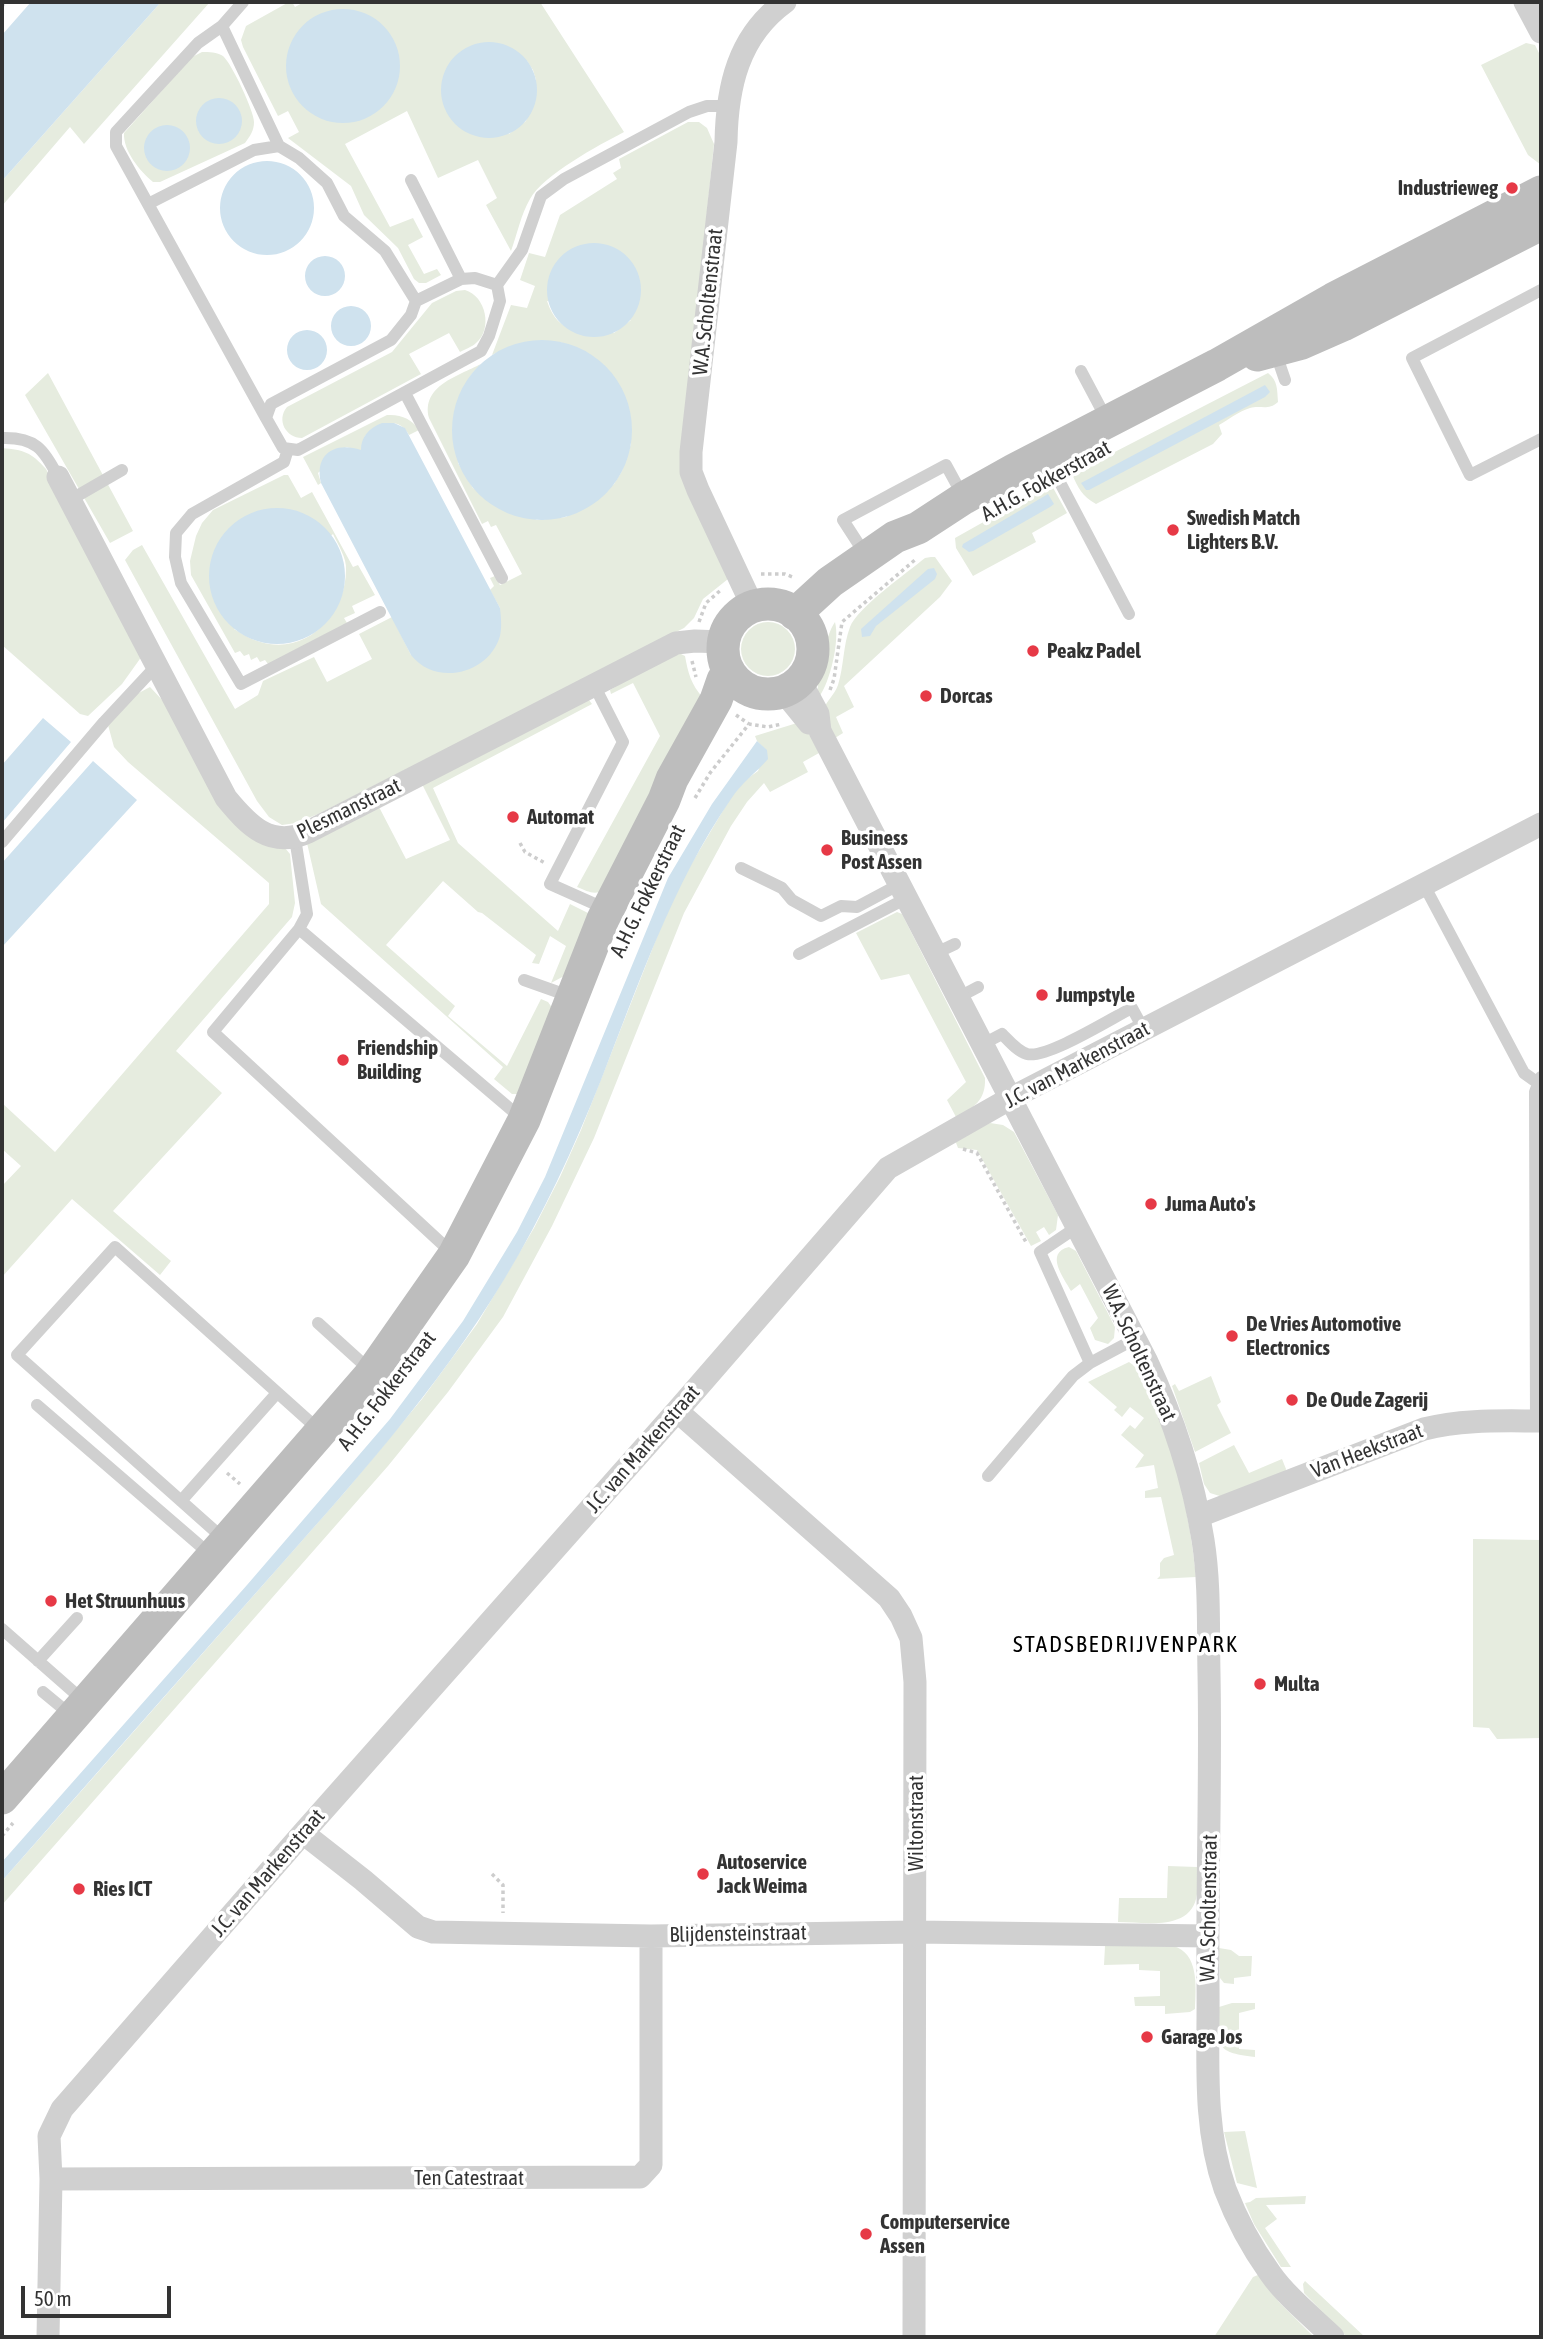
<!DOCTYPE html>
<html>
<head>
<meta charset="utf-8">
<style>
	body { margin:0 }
	#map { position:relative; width:1543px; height:2339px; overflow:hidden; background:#fff; font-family:"Asap Condensed",sans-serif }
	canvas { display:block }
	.frame { position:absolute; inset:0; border:4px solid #333; pointer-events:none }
	.scale { position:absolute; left:21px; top:2286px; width:150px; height:32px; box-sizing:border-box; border:4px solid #333; border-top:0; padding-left:9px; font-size:21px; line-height:24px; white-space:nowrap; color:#333; -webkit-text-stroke:5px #fff; paint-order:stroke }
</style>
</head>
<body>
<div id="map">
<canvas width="1543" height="2339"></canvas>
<div class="frame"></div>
<div class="scale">50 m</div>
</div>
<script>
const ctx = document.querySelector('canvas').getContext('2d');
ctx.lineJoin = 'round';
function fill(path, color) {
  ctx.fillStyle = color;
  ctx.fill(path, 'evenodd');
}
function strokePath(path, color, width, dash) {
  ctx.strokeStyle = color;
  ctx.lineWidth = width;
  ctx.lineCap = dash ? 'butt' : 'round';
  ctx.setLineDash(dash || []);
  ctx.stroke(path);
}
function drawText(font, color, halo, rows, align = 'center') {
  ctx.font = font + ' "Asap Condensed",sans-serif';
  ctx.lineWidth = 7;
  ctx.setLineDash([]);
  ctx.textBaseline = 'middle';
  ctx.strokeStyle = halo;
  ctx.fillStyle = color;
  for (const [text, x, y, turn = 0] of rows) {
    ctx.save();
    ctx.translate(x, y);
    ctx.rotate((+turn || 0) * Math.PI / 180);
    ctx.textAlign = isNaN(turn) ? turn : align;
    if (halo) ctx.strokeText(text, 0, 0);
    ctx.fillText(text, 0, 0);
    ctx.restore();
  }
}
fill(new Path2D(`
	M161,2H210L84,144L70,127L2,206V181Z
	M289,2H292L295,7L304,2H540L624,132C599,145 543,175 530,199C521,214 517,235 511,251L486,205L497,198L478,160L438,178L407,111L345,144L390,227L413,218L423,237L408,245L424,274L437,269L441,275L426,283H419L414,279L398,248L364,215L351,186L288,138L299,132L288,111L278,116L243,47L241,40L246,26ZM479,44L527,61L533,70L536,80L526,121L509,134L459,53Z
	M1526,43L1535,45L1541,57V165L1528,155L1481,65Z
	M202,52C209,52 217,52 223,56C232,64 254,111 254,122C254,131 250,136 245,143L160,182H153C140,171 123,151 124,133L192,57Z
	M688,122H699L707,128L714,144L682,453L728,579L703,599L694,618L684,628L318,814L296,823L282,825L269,817L257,801L125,560L133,550L142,545L235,709L258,695L263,681L314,657L327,682L372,659L359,634L392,617L411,655L500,608L490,590L494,586L490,578L495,576L500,585L522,574L496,525L491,527L488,521L482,524L429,418C421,386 458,376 481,364L471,375L458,463L473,488L537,520L566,517L614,484L622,471L631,444L630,414L563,343C537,339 516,343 492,355L511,305L527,308L535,286L520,280L529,253L545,257L560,215L617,179L613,173L621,168L619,159ZM547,301L631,320L614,333C581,329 559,337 547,301Z
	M465,290C486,296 493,329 476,343C472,347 465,349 460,352L449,333L409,354L421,374L302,438C286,438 276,420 287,407L392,352L432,303L456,291Z
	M48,373L133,531L110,543L25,395Z
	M1268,373C1278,381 1277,389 1278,402C1268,411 1261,405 1250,408C1239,411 1228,420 1219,425L1222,434L1213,444L1096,504C1082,496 1078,488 1072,474Z
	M387,415C401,414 412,419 419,430L409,435C397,414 379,425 365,436L362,451L346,447L318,473L321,483L318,485L303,457Z
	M2,448C24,450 31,452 46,469L142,656L122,684L88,716L80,714L2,645Z
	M284,475H288L301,498L312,492L353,567L358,565L375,595L352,606L355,613L344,618L347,623L268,664L265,660L260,662L257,657L251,660L249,654L244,656L240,651L235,653L191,575L190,561L196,536L202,523L213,510ZM333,534C338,545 347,558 346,570C346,610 312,651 269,644C256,642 245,636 234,629Z
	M1051,484L1067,513L1032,533L1036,542L973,576L956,548L955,538Z
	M931,557H935L952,581L940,597L844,686L854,707L836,717L843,733L835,738L822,713C825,702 834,696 838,685C844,666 843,645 850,627C857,608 908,572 925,558Z
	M835,622C840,641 830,682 819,697C814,683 826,634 835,622Z
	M741 649a27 27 0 1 1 54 0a27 27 0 1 1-54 0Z
	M675,651L685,656C688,673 691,684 703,698L603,891C593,895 587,891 577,887L660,736L633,683L611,694L610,690Z
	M150,687L166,704L217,804L285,848L290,854L295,903L292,917L176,1051L222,1093L113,1211L171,1261L160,1275L72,1199L2,1277V1186L21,1166L2,1149V1103L55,1152L269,904V883L128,762L114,747L108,725L135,695Z
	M589,700L592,704L433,788L458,843L558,931L570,904L588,913L590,924L566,975L551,983L566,946L550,936L539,964L532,963L536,955L482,913L478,912L443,881L386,945L455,1006L448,1016L507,1066L541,999L548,1002L553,1009L517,1094H512L494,1079L503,1067L321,904L307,843L379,807L406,859L450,840L422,784Z
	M797,723L807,730L819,753L803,762L808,772L770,792L764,783L747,802L731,826L684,913L594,1138L552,1226L503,1317L448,1392L388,1466L2,1905V1881L344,1493L422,1399L477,1324L534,1228L560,1177L581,1130L668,909L686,873L731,797L744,781L758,771L766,750L757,741L755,736Z
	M897,912L902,914L985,1078C986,1100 974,1108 956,1117L947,1100L966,1082L909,974L881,980L856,933Z
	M990,1123L1003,1125L1014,1132L1058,1215L1056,1230L1049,1235L1044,1227L1036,1232L1041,1241L1031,1246L977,1150L958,1148L955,1140Z
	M1069,1247L1076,1251L1115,1327L1114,1338L1108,1344L1095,1340L1090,1328L1098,1318L1080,1284L1071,1291C1064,1278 1044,1253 1069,1247Z
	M1129,1362C1139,1368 1142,1379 1147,1389C1174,1447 1190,1513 1196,1577L1157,1579L1160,1576V1563L1164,1558L1174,1555L1161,1497L1145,1498V1491L1158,1488L1154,1465L1135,1468L1144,1455L1121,1435L1130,1425L1135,1429L1144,1418L1130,1407L1122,1417L1114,1410L1117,1407L1088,1382Z
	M1211,1376L1221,1402L1217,1405L1231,1433L1195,1452L1172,1386L1175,1384L1179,1391Z
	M1234,1445L1249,1473L1282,1459L1286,1469L1285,1473L1223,1497L1210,1493L1204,1484L1199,1463Z
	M1473,1539L1541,1540V1738L1497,1739L1489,1728L1473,1727Z
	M1168,1866L1197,1867C1197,1876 1198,1886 1197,1894C1192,1932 1145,1922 1118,1922L1119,1898H1167Z
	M1105,1946H1173C1199,1953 1196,1986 1195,2009L1190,2012L1165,2014V2006H1135L1134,1997L1160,1996V1971L1139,1970V1964L1104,1965Z
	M1219,1948L1231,1950L1239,1956H1252L1251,1976L1234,1978V1984L1224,1983L1220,1978Z
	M1232,2003H1255V2009L1239,2013V2049L1255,2050V2057C1212,2052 1219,2045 1219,2007Z
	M1245,2131L1257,2188L1237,2183L1224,2132Z
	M1306,2196L1305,2204L1266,2205L1277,2219L1265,2228L1291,2267H1281L1254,2224L1245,2203L1250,2202L1256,2198Z
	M1258,2275L1279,2302L1314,2337H1214L1253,2277Z
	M1305,2281L1365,2337H1347L1304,2293L1303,2284Z`), '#e6ecdf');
fill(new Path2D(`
	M31,2H161L2,181V35Z
	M286 66a57 57 0 1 1 114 0a57 57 0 1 1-114 0Z
	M441 90a48 48 0 1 1 96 0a48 48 0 1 1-96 0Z
	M196 121a23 23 0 1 1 46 0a23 23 0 1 1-46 0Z
	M144 148a23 23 0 1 1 46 0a23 23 0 1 1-46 0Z
	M220 208a47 47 0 1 1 94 0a47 47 0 1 1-94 0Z
	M547 290a47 47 0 1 1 94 0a47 47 0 1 1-94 0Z
	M305 276a20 20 0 1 1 40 0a20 20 0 1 1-40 0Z
	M331 326a20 20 0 1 1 40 0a20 20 0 1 1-40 0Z
	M287 350a20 20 0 1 1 40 0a20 20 0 1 1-40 0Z
	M452 430a90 90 0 1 1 180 0a90 90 0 1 1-180 0Z
	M1265,385L1270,392L1265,397L1089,490H1086L1081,483Z
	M382,423H394L405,428L500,608C501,617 502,627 500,636C489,674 436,687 411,655L321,483C314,454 335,441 361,450C361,437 369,428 382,423Z
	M1048,494L1054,504L1050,507L973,551L969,552L962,547L963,544Z
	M209 576a68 68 0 1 1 136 0a68 68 0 1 1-136 0Z
	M934,568L937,574L935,579L876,626L870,636L862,637L861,629L928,569Z
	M43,718L71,742L2,823V765Z
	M757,741L767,750L768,759C756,773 741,783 731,799C672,885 639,983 601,1080C574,1148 543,1215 505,1278C437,1391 349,1488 262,1586C175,1684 88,1783 2,1881V1862L247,1585L390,1419L463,1321L517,1232L545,1177L668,878L712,804Z
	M93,761L137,800L2,947V863Z`), '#cfe2ee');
strokePath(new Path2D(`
	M2,7L4,2
	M761,574H785L795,578
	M699,622L706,603L722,589
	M692,661L696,677
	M830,690L834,679L842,622L916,559
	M736,715L749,724
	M695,798L710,773L749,724L768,727L782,724
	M520,843L525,852L545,863
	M963,1149L977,1153L1027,1244
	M227,1473L240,1484
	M2,1836L13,1823
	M492,1874L503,1885V1913`), '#cdcdcd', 3.5, [3.5, 3.5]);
strokePath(new Path2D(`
	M243,2L222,26L279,146L299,158L327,183L344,216L385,251L416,301
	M222,26L198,43L116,132V146L266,418
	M411,180L461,279
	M148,204L254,150L279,146
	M497,285L475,278L461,279L416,301L411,315L391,340L271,404L266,418L283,448L298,450L481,351L489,336L500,301L497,285L522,250L541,196L564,179L689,112L707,106H726
	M1541,290L1412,358L1470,475L1541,439
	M1275,351L1285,380
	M1081,371L1107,420
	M405,393L502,578
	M2,438C35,437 44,449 58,477
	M288,449L284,462L192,514L176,533L175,557L181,583L241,684L380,612
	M1045,454L1129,614
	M70,500L122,470
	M865,554L843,520L946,465L964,498
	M594,685L623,742L550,884L606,909
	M295,838L307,914L299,929
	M2,842L104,722L158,664
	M741,868L782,888L792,900L821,916L841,906L857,907L900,884
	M1424,885L1524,1073L1538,1083
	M936,953L955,944
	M799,954L907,898
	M524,980L572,997
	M959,997L978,987
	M983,1044L1002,1034C1009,1041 1017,1051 1027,1054C1047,1059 1112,1018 1132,1008L1144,1030
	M1077,1227L1040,1252L1090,1363
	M452,1253L213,1032L299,929L521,1118
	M318,1323L372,1372
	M37,1405L212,1556
	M1536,1421L1535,1092L1541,1077
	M988,1476L1073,1376L1090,1363L1135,1339
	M181,1501L277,1393
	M225,1540L17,1355L115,1247L319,1430
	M2,1629L85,1702
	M38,1661L77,1618
	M43,1692L72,1716`), '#d0d0d0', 12);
strokePath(new Path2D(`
	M1525,2L1541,32
	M58,477L226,798C249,826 271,849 308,832L676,643L695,641L723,642
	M753,607L698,490L691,472V452L726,142C727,87 738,36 785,2
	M802,677L804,688L818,714L820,731L1146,1360C1173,1417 1193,1478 1203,1540C1210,1584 1208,1629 1209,1673C1211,1777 1207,1881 1208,1985C1209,2053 1202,2124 1225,2189C1236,2218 1252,2248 1270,2273C1285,2295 1313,2318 1333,2337
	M783,691L809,723
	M677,1411L889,1598L901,1616L911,1638L915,1682L914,2337
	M1199,1516L1424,1429C1463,1419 1502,1421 1541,1421
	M303,1833L363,1880L418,1927L433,1932L651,1936L916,1932L1208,1936
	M51,2179L640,2177L651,2165V1936
	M48,2337L51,2179L49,2136L62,2109L303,1833L677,1411L888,1168L1011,1098L1541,824`), '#d0d0d0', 23);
strokePath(new Path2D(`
	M1257,355L1302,343L1343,325L1541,224
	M723 649a45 45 0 1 1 90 0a45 45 0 1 1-90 0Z
	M795,614L830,582L895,537L918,528L964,498L1014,470L1217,365L1333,299L1541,192
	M2,1798L370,1375L454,1255L524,1120L603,919L664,800L672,779L716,700L723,680L729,672`), '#bdbdbd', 33);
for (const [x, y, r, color] of [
	[1512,188,7,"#e63946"],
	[1173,530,7,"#e63946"],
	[1033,651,7,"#e63946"],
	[926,696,7,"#e63946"],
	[513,817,7,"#e63946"],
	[827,850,7,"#e63946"],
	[1042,995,7,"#e63946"],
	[343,1060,7,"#e63946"],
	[1151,1204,7,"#e63946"],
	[1232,1336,7,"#e63946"],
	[1292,1400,7,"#e63946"],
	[51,1601,7,"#e63946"],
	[1260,1684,7,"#e63946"],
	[703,1874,7,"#e63946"],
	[79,1889,7,"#e63946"],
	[1147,2037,7,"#e63946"],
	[866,2234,7,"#e63946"]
]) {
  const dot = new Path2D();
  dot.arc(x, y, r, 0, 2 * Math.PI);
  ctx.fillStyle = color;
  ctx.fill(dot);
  strokePath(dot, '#fff', 2.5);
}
drawText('bold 21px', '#333', '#fff', [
	["Industrieweg",1498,188,"right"],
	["Swedish Match",1187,518],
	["Lighters B.V.",1187,542],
	["Peakz Padel",1047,651],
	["Dorcas",940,696],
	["Automat",527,817],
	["Business",841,838],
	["Post Assen",841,862],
	["Jumpstyle",1056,995],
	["Friendship",357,1048],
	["Building",357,1072],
	["Juma Auto's",1165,1204],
	["De Vries Automotive",1246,1324],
	["Electronics",1246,1348],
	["De Oude Zagerij",1306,1400],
	["Het Struunhuus",65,1601],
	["Multa",1274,1684],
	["Autoservice",717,1862],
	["Jack Weima",717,1886],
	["Ries ICT",93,1889],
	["Garage Jos",1161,2037],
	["Computerservice",880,2222],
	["Assen",880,2246]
], 'left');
drawText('21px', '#333', '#fff', [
	["W.A. Scholtenstraat",708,302,-84],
	["A.H.G. Fokkerstraat",1046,481,-29],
	["Plesmanstraat",349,809,-26],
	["A.H.G. Fokkerstraat",648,891,-64],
	["J.C. van Markenstraat",1077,1065,-28],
	["W.A. Scholtenstraat",1139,1353,65],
	["A.H.G. Fokkerstraat",387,1391,-52],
	["J.C. van Markenstraat",643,1449,-49],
	["Van Heekstraat",1367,1451,-21],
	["Wiltonstraat",916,1823,-90],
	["J.C. van Markenstraat",268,1873,-49],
	["W.A. Scholtenstraat",1209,1908,-89],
	["Blijdensteinstraat",738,1934,-1],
	["Ten Catestraat",469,2178]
]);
ctx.letterSpacing = '2px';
drawText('23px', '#000', '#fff', [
	["STADSBEDRIJVENPARK",1126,1645]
]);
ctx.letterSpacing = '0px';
</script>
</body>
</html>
